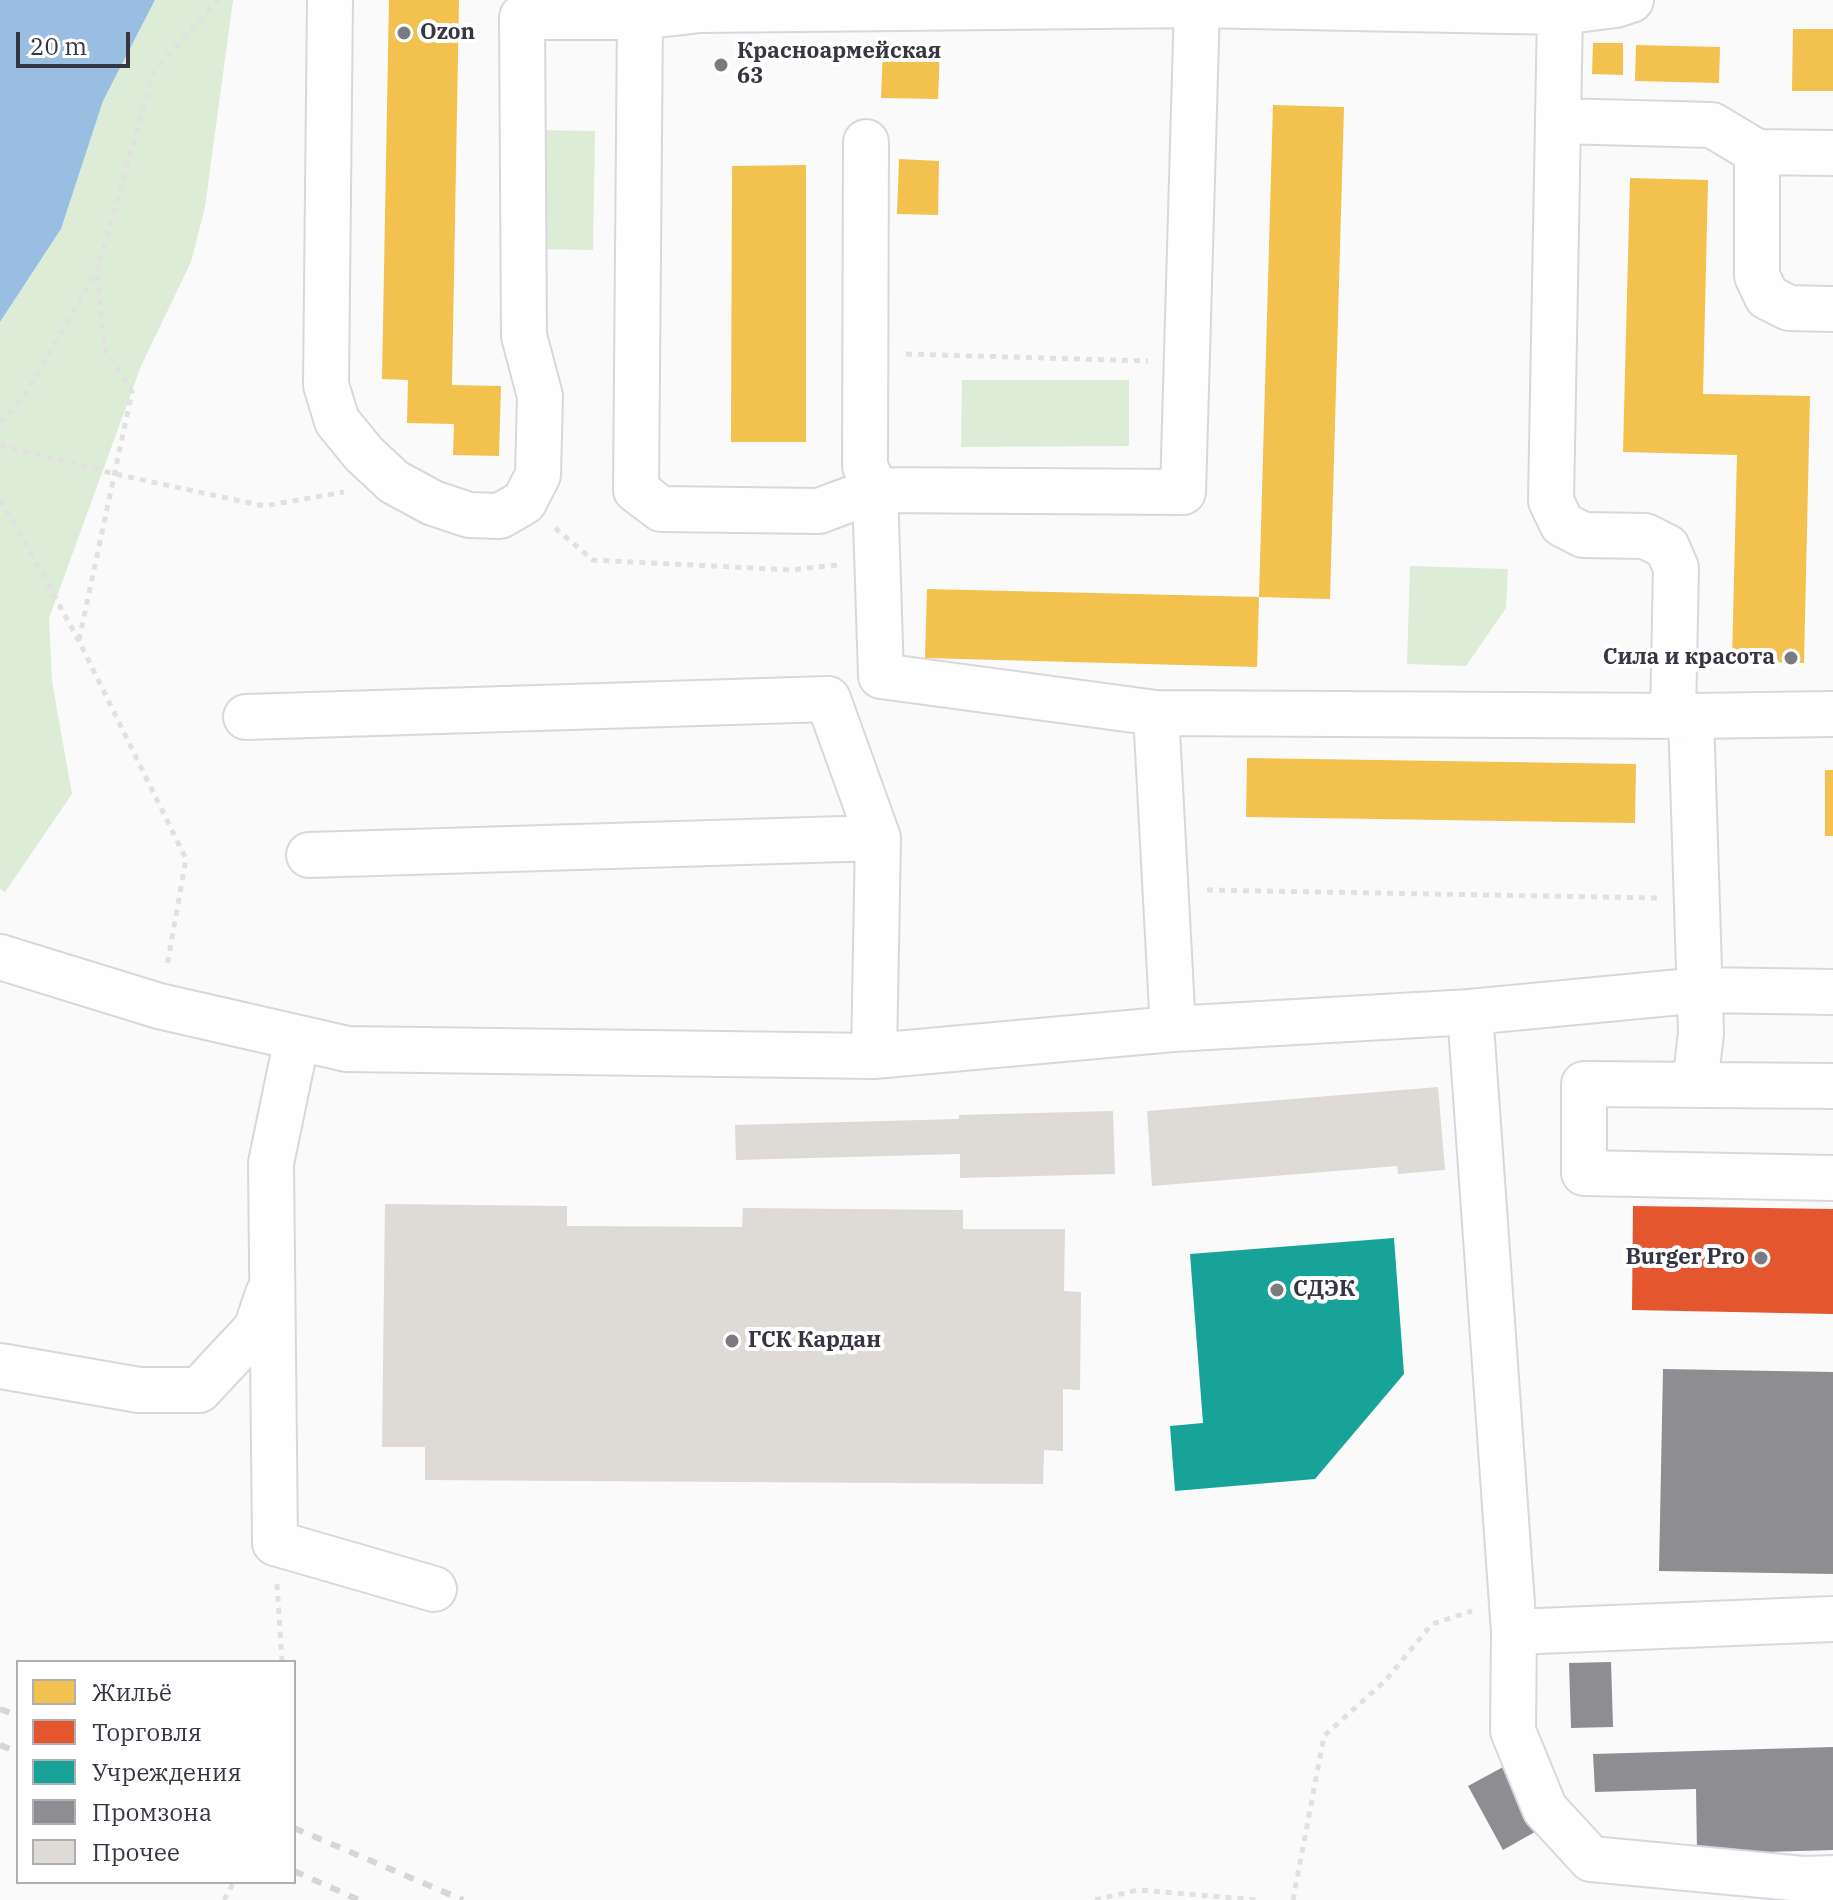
<!DOCTYPE html>
<html>
<head>
<meta charset="utf-8">
<style>
	body { margin:0 }
	#map { position:relative; width:1833px; height:1900px; overflow:hidden; background:#fafafa; font-family:"IBM Plex Serif",serif }
	canvas { display:block }
	.legend { position:absolute; left:16px; top:1660px; width:280px; height:224px; box-sizing:border-box; background:#fff; border:2px solid #afaeb3; margin:0; padding:10px 14px; list-style:none; font-size:24px; color:#373541 }
	.legend li { display:flex; align-items:center; gap:16px; height:40px }
	.legend b { width:40px; border:2px solid #afaeb3 }
	.scale { position:absolute; left:16px; top:32px; width:114px; height:36px; box-sizing:border-box; border:4px solid #373541; border-top:0; padding-left:10px; font-size:24px; line-height:28px; white-space:nowrap; color:#373541; -webkit-text-stroke:6px #fff; paint-order:stroke }
</style>
</head>
<body>
<div id="map">
<canvas width="1833" height="1900"></canvas>
<ul class="legend">
<li><b style="height:22px;background:#f2c14e"></b>Жильё</li>
<li><b style="height:22px;background:#e4572e"></b>Торговля</li>
<li><b style="height:22px;background:#17a398"></b>Учреждения</li>
<li><b style="height:22px;background:#8d8d92"></b>Промзона</li>
<li><b style="height:22px;background:#dedad5"></b>Прочее</li>
</ul>
<div class="scale">20 m</div>
</div>
<script>
const ctx = document.querySelector('canvas').getContext('2d');
ctx.lineJoin = 'round';
function fill(path, color) {
  ctx.fillStyle = color;
  ctx.fill(path, 'evenodd');
}
function strokePath(path, color, width, dash) {
  ctx.strokeStyle = color;
  ctx.lineWidth = width;
  ctx.lineCap = dash ? 'butt' : 'round';
  ctx.setLineDash(dash || []);
  ctx.stroke(path);
}
function drawText(font, color, halo, rows, align = 'center') {
  ctx.font = font + ' "IBM Plex Serif",serif';
  ctx.lineWidth = 8;
  ctx.setLineDash([]);
  ctx.textBaseline = 'middle';
  ctx.strokeStyle = halo;
  ctx.fillStyle = color;
  for (const [text, x, y, turn = 0] of rows) {
    ctx.save();
    ctx.translate(x, y);
    ctx.rotate((+turn || 0) * Math.PI / 180);
    ctx.textAlign = isNaN(turn) ? turn : align;
    if (halo) ctx.strokeText(text, 0, 0);
    ctx.fillText(text, 0, 0);
    ctx.restore();
  }
}
fill(new Path2D(`
	M155,0H233L205,207L191,262L141,366L49,618L52,681L72,794L5,892L0,889V322L61,229L103,101Z
	M534,130L595,131L593,250L533,249Z
	M962,380H1129V446L961,447Z
	M1410,566L1508,569L1506,608L1466,666L1407,664Z`), '#ddecd7');
fill(new Path2D(`
	M0,0H155L103,101L61,229L0,322Z`), '#99bee2');
fill(new Path2D(`
	M389,0H459L452,385L501,386L499,456L453,455L454,424L407,423L408,380L382,379Z
	M1793,29H1833V91H1792Z
	M1593,43H1623V75L1592,74Z
	M1636,45L1720,47L1719,83L1635,81Z
	M883,48L940,49L938,99L881,98Z
	M1273,105L1344,107L1330,599L1259,597Z
	M899,159L939,161L938,215L897,214Z
	M806,165V442H731L732,166Z
	M1630,178L1708,180L1703,394L1810,396L1804,663L1732,661L1737,455L1623,452Z
	M927,589L1259,597L1257,667L925,658Z
	M1247,758L1636,764L1635,823L1246,817Z
	M1825,770H1833V836H1825Z`), '#f2c14e');
fill(new Path2D(`
	M1633,1206L1833,1209V1314L1632,1310Z`), '#e4572e');
fill(new Path2D(`
	M1394,1238L1404,1374L1315,1479L1175,1491L1170,1426L1203,1423L1190,1254Z`), '#17a398');
fill(new Path2D(`
	M1663,1369L1833,1372V1574L1659,1571Z
	M1611,1662L1613,1727L1571,1728L1569,1663Z
	M1833,1747V1850L1697,1854L1696,1789L1595,1792L1593,1754Z
	M1505,1766L1540,1829L1503,1850L1468,1786Z`), '#8d8d92');
fill(new Path2D(`
	M1438,1087L1445,1170L1398,1174L1397,1166L1152,1186L1147,1111Z
	M1113,1111L1115,1174L960,1178V1154L736,1160L735,1125L959,1119V1115Z
	M385,1204L567,1206V1226L742,1227L743,1208L963,1210V1229H1065L1064,1291L1081,1292L1080,1390L1063,1389V1451L1044,1450L1043,1484L425,1480V1447H382Z`), '#dedad5');
const minor = new Path2D(`
	M330,0L326,385L337,421L364,454L394,482L433,503L469,515L500,516L524,502L538,475L540,396L524,336L522,17H640L700,10L1197,5L1560,12L1616,5L1631,0
	M1197,5L1183,492L875,490L881,676L1156,713L1691,716L1701,1033L1695,1085
	M1560,12L1551,501L1562,524L1583,535L1645,536L1667,547L1676,568L1673,716
	M640,17L636,490L661,509L819,511L875,490L865,466L866,142
	M1558,121L1712,125L1757,152
	M1833,153L1757,152V276L1767,297L1789,308L1833,309
	M1156,713L1173,1029
	M1691,716L1833,714
	M246,717L828,699L878,838L874,1056L1173,1029L1470,1012L1701,990L1833,992
	M309,855L878,838
	M0,957L159,1006L347,1049L874,1056
	M1470,1012L1514,1632L1513,1731L1545,1809L1591,1859L1803,1879L1833,1878
	M297,1038L271,1163L275,1543L434,1589
	M1833,1086L1584,1084V1173L1833,1178
	M0,1366L139,1390H199L256,1329L268,1294
	M1514,1632L1833,1619`);
strokePath(minor, '#d8d7dd', 48);
strokePath(new Path2D(`
	M906,354L1148,361
	M0,423L27,392L97,271L154,71L218,0
	M0,445L115,474L264,506L344,492
	M0,500L16,526L79,641L186,859L167,966
	M555,528L593,560L791,570L837,565
	M79,640L132,392L105,349L97,272
	M1207,890L1657,898
	M277,1584L282,1662
	M224,1900L234,1882
	M1095,1900L1138,1890L1258,1900
	M1293,1900L1324,1736L1385,1681L1432,1624L1472,1611`), '#e1e1e1', 5, [6, 6]);
strokePath(minor, '#fefefe', 44);
strokePath(new Path2D(`
	M0,1709L18,1716
	M0,1745L18,1752
	M294,1828L463,1900
	M294,1871L359,1900`), '#d6d6d7', 6, [10, 10]);
for (const [x, y, r, color] of [
	[404,33,8,"#7b7a82"],
	[721,65,8,"#7b7a82"],
	[1791,658,8,"#7b7a82"],
	[1761,1258,8,"#7b7a82"],
	[1277,1290,8,"#7b7a82"],
	[732,1341,8,"#7b7a82"]
]) {
  const dot = new Path2D();
  dot.arc(x, y, r, 0, 2 * Math.PI);
  ctx.fillStyle = color;
  ctx.fill(dot);
  strokePath(dot, '#fff', 3);
}
drawText('bold 22px', '#373541', '#fff', [
	["Ozon",420,33],
	["Красноармейская",737,52],
	["63",737,77],
	["Сила и красота",1775,658,"right"],
	["Burger Pro",1745,1258,"right"],
	["СДЭК",1293,1290],
	["ГСК Кардан",748,1341]
], 'left');
</script>
</body>
</html>
